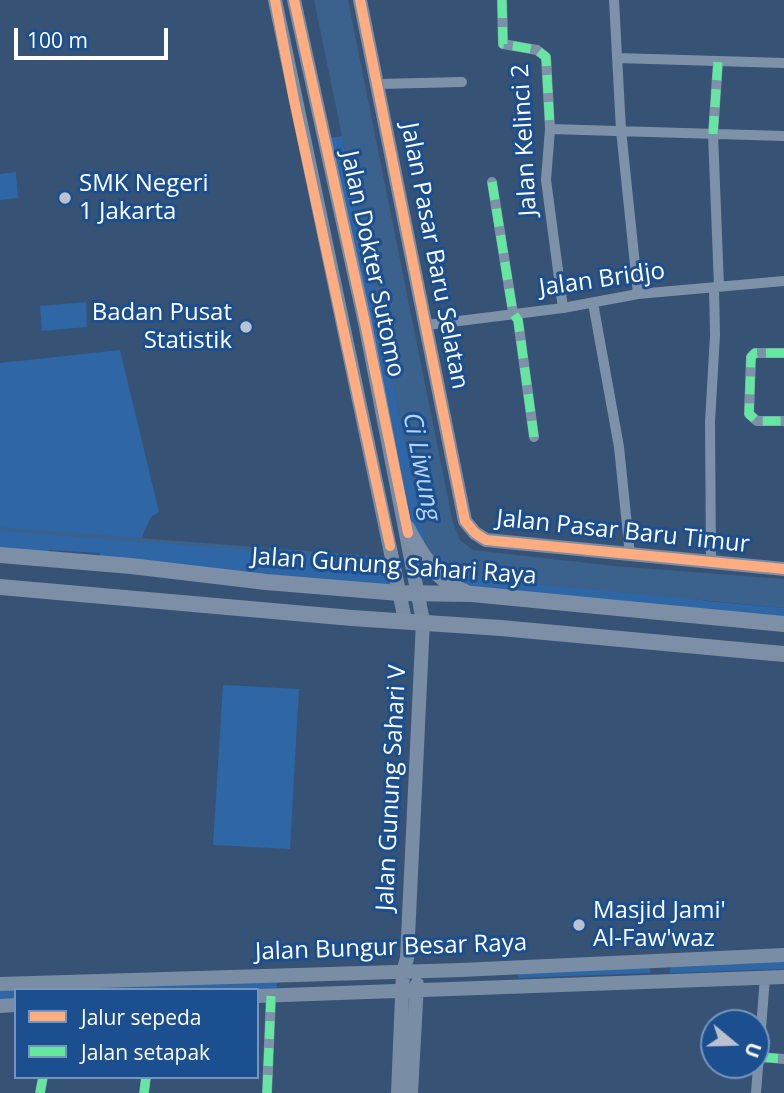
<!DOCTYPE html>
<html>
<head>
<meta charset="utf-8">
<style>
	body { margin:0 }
	#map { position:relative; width:784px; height:1093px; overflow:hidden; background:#365274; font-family:"Open Sans",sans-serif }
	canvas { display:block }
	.legend { position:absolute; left:14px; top:988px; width:245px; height:91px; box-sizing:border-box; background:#1b4f8f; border:2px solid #7695bc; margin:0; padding:9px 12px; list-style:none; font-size:21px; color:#fff }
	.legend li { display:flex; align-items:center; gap:14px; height:35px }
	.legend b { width:35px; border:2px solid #7695bc }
	.north { position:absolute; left:700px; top:1009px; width:70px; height:70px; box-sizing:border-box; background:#1b4f8f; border:2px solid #7695bc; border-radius:50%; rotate:109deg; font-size:19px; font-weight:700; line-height:28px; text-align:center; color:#fff }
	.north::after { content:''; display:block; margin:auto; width:24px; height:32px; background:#b9c2ce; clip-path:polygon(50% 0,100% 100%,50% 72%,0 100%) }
	.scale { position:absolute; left:14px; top:28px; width:154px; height:32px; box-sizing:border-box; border:4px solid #fff; border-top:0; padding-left:9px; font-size:21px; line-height:24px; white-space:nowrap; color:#fff; -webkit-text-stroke:5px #1b4f8f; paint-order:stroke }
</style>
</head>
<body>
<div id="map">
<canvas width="784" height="1093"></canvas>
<ul class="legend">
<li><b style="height:9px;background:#ffac80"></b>Jalur sepeda</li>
<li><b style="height:9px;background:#66e7a1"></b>Jalan setapak</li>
</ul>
<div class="north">U</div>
<div class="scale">100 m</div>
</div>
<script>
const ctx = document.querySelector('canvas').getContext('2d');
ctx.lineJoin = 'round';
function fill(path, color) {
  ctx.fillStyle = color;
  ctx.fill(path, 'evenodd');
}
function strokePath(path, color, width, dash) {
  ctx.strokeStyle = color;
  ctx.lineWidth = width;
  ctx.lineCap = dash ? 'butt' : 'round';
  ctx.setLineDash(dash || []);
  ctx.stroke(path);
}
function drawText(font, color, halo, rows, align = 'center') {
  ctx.font = font + ' "Open Sans",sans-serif';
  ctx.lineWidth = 6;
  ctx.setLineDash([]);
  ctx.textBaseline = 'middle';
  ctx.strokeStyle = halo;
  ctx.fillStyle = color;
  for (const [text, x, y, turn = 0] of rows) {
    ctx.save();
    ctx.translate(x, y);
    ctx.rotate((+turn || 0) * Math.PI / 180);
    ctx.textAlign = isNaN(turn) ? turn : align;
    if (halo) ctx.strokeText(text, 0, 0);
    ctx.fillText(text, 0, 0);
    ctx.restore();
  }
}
fill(new Path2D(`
	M342,136L427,549L705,601L784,608V624L472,594L446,581L407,528L324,139Z
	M16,172L18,198L0,200V174Z
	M86,302L87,327L42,331L40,306Z
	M120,350L159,512L151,517L141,539L392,559L399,593L100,563V553L49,550L48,559L0,555V363Z
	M223,685L299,689L290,849L213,845Z
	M784,961V969L670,973V966Z
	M650,966V973L518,978V971Z
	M277,980V989L16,990V998L0,999V990Z`), '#2f66a5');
fill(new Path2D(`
	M314,0H348L453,523L460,540L473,550L614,566L784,579V608L451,576L427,550Z`), '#3b618d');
strokePath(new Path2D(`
	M0,529L389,559`), '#3b618d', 3.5);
strokePath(new Path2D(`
	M502,0L503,44L537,50L546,57L550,129L546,180L563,308
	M614,0L621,130L638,294
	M617,58L784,63
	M718,62L713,134L719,286
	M379,84L462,82
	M550,129L784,136
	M492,182L513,313L518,320L534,437
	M593,303L619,447L630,555
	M427,325L563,308L638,294L784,281
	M784,353H755L751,357L749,414L757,421H784
	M711,563L710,422L715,335L714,287
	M760,1057L784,1059
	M40,1093L43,1077
	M144,1093L146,1077
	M267,1093L271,996
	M756,1093L765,977`), '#7d92a8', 10);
strokePath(new Path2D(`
	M275,0L405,620
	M294,0L365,323L423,621L407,958L403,972L398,1093
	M360,0L465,521L475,533L486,540L784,569
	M0,984L461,970L784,955
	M257,996L784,977
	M0,1006L16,1005
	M411,1093L417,984`), '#798da4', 14);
strokePath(new Path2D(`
	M407,528C420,553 438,582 465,592
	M0,555L131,566L266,582L399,593L472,594L784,624
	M0,587L352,618L501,628L784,654`), '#7d8ea7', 16);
strokePath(new Path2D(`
	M502,0L503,44L537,50L546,57L550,129
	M713,134L718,62
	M492,182L513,313L518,320L534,437
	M784,353H755L751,357L749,414L757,421H784
	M760,1057L784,1059
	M40,1093L43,1077
	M144,1093L146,1077
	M267,1093L271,996`), '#66e7a1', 9, [18, 9]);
strokePath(new Path2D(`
	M275,0L294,100L390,546
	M294,0L365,323L408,533
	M360,0L465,521L475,533L486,540L784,569`), '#ffac80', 10);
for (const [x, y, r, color] of [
	[65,198,7,"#b9c2ce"],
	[246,327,7,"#b9c2ce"],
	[579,925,7,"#b9c2ce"]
]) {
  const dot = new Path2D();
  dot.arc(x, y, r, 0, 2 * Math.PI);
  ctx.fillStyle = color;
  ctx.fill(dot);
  strokePath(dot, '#1b4f8f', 2.5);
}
drawText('24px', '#fff', '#1b4f8f', [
	["Jalan Kelinci 2",525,140,-93],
	["Jalan Pasar Baru Selatan",434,256,79],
	["Jalan Dokter Sutomo",372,264,78],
	["Jalan Bridjo",602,280,-8],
	["Jalan Pasar Baru Timur",623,532,6],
	["Jalan Gunung Sahari Raya",394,567,4],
	["Jalan Gunung Sahari V",392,788,-87],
	["Jalan Bungur Besar Raya",391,948,-2]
]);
drawText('24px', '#fff', '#1b4f8f', [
	["SMK Negeri",79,184],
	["1 Jakarta",79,212],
	["Badan Pusat",232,313,"right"],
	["Statistik",232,341,"right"],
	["Masjid Jami'",593,911],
	["Al-Faw'waz",593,939]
], 'left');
drawText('italic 26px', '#b5d3f5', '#1b4f8f', [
	["Ci Liwung",421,467,79]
]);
</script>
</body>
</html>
